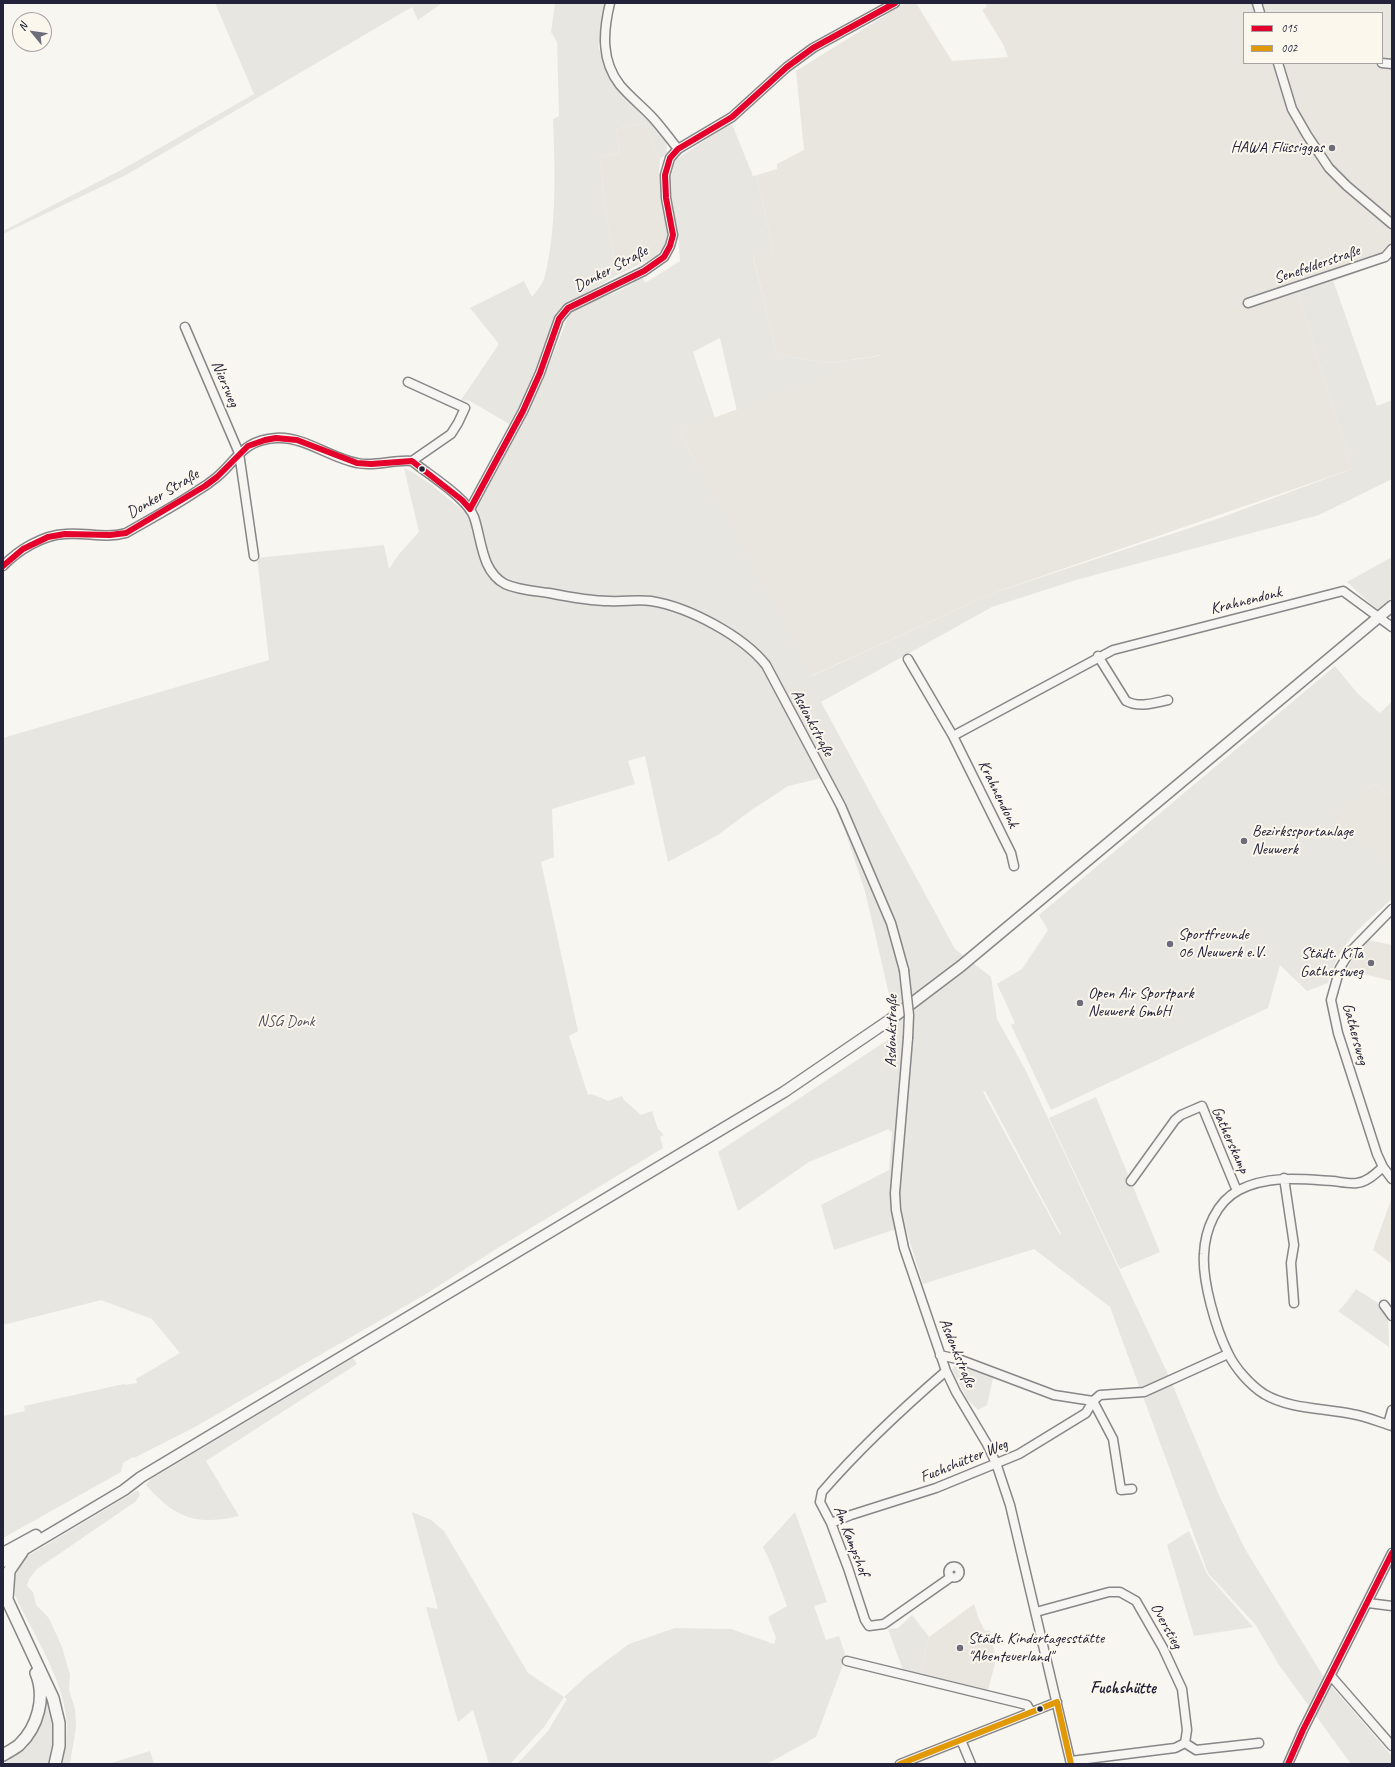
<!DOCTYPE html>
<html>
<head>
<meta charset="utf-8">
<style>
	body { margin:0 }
	#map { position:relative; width:1395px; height:1767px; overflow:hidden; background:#f8f6f0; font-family:Caveat,sans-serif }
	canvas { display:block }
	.frame { position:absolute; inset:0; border:4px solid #22223b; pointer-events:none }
	.legend { position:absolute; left:1243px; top:12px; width:140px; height:52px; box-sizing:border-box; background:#fbf7ec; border:1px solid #a4a2a5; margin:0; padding:5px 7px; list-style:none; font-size:12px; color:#22223b }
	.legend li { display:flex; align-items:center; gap:8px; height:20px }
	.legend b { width:20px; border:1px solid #a4a2a5 }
	.north { position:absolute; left:12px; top:12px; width:40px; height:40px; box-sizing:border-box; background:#fbf7ec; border:1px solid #a4a2a5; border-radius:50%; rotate:299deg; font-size:11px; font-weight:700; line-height:16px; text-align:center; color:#22223b }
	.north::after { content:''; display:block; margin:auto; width:14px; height:18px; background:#6d6c7a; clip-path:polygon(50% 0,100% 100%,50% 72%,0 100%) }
</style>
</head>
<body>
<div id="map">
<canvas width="1395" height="1767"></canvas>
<div class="frame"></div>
<ul class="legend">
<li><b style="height:5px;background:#e4002b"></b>015</li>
<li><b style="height:5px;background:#e29906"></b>002</li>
</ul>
<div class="north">N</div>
</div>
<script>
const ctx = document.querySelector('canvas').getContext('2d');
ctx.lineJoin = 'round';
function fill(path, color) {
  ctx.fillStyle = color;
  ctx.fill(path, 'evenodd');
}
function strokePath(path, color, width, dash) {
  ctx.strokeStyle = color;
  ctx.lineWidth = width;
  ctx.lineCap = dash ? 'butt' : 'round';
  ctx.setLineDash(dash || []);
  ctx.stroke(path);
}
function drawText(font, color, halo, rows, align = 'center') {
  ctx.font = font + ' Caveat,sans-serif';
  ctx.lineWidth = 4;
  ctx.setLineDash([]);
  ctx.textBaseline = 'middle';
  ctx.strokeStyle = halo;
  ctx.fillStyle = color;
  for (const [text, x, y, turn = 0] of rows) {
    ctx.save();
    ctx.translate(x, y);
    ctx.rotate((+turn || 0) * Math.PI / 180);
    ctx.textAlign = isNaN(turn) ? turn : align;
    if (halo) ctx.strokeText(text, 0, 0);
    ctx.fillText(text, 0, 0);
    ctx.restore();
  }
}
fill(new Path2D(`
	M905,3H916L952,61L1008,57L1003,44L982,10L987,7L985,3H1392V260L1298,294L1352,469L993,593L811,676L679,431L882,355L830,363L777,355L753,256L773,251L757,175L777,169V164L804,150L796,71ZM1244,13H1382V63H1244Z
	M645,123L660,159L659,174L669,231V238L662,250L655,257L617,275L603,197L601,156L620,153L616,129Z
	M1374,784L1392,797V864L1331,819Z
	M1368,940L1392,945V981L1347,970L1354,955Z
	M1392,1197V1264L1373,1250Z
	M974,1604L979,1619L985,1631L990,1630L996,1660L988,1690L920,1674L929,1637Z`), '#e9e6e0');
fill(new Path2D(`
	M215,3H442L418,20L412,7L126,175L3,234V231L123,169L254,94Z
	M555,3H608L601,42L598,44C598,49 605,60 607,67L652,120L666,139L667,151L665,155L660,159L645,123L616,129L620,153L601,156L603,197L617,275L564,306L549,334L521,408L511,425L470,401L461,400L499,344L470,308L524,281L532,297C536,292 542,285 544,279C557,233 555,168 553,119L559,116L557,42L551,32Z
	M729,124L730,126L732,124L753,176L757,175L773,251L753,257L777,355L830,363L885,355L737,411L720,338L693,352L715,418L679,431L812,676L993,593L1217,519L1352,469L1298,294L1333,280L1377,406L1392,400V479L1319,515L1076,580L992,607L821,702L955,949L991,977L997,1019L1025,1069L1167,1372L1219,1495L1245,1549L1325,1679L1392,1756V1764H1351L1279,1665L1255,1624L1208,1573L1110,1307L1034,1249L923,1284L905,1226L834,1250L821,1205L889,1170L892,1131L890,1132L889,1129L809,1162L738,1211L718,1152L898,1033L865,891L845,831L822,778L788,786L750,811L718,835L668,862L645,756L628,761L635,784L552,809L554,857L541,862L578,1031L569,1036L588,1095L592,1094L608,1101L622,1096L624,1100L641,1115L652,1111L658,1129L664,1135L660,1137L663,1148L501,1246L426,1294L193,1428L134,1458L133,1457L123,1463L121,1472L3,1538V1416L25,1411L24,1406L124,1384L125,1385L137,1383L136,1379L180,1353L152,1319L101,1300L3,1325V738L269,660L257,558L384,545L389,569L399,554L419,532L404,468C429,479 448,500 470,516L496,472L543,380L570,312L605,296L615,293L643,278L645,283L680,261C679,251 679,241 678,232C675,209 662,182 674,161ZM985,1091L1061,1234L1060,1235L983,1092Z
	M1392,557V597L1377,610L1347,582Z
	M1335,666L1358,694L1380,713L1392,701V797L1374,784L1332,819L1392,864V899C1361,927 1340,941 1328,983L1307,991L1280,965L1268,1008L1051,1110L1011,1025L1015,1023L997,984L1022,969L1048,930L1039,915Z
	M1096,1097L1160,1252L1120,1269L1049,1118Z
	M1356,1289C1389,1310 1389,1306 1389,1347L1338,1311L1345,1304Z
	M353,1358L357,1364L206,1461L239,1516C196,1526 175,1518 146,1485L151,1479Z
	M957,1363L994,1374L987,1405L978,1410L967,1399L952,1369Z
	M138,1490L140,1495L135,1502L37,1569L29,1579L27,1586L33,1592L36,1605L49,1618L62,1647L70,1675L69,1690L75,1709L76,1727L70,1764H62C64,1751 67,1738 67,1725C64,1678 34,1637 15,1595L13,1579L26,1557Z
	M412,1512L431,1520L444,1531L528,1673L564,1697L589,1674L629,1644L675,1628L731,1629L774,1644L776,1638L768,1617L787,1606L772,1566L763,1547L795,1512L827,1602L814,1606L826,1640L839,1636L846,1657L816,1737L767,1764H517L548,1731L567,1699L564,1697L544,1727L510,1764H489L473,1710L458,1722L426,1607L438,1609Z
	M1189,1531L1207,1574L1253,1627L1194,1636L1167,1545Z
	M912,1615L929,1637L920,1674L903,1670L888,1629L898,1628Z
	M44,1688L54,1715V1744L51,1764H3V1758L15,1752Z
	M150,1751L154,1764H108Z`), '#e8e6e0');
const minor = new Path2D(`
	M610,3C603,32 601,61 620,85C630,97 643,107 653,118C662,128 670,139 678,149
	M1257,3L1260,13
	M1278,63L1292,109L1307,135L1329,168L1347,186L1392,224
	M1382,63L1392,64
	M1248,303L1385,257L1392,249
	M185,327L239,453L254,556
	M408,382L465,408L458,423L451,434L412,461
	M470,509L523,411L540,373L559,319L568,308L644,271L664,257L670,246L673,235L666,198L665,175L670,158L678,149L732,117L787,67L813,48L895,3
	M3,566C18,550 43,535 65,534C87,532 104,539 126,533C150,519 175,506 197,491C204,487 211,482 217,477C238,459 243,440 276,438C304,436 330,458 357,463C375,467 393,459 412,461C429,475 466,497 474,517C482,540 481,571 505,584C518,590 535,591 549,593C569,597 589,601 609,601C623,602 637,599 651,601C689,607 743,636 766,665L841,806L891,923L904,970
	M1098,656L1126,701C1139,708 1154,703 1168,700
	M908,659L953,736L1011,853L1014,866
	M953,736L1113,650L1343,591L1392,627
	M1392,909L1349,953L1340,968L1331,1000L1338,1033L1377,1154L1383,1167L1392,1179
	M908,1038L895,1193L896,1210L904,1248L946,1371L956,1392L987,1444L996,1463L1010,1505L1071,1764
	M1383,1167C1375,1174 1367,1182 1357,1183C1350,1184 1341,1182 1333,1181C1301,1179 1269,1175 1239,1190C1216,1202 1205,1230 1204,1254C1202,1281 1216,1329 1228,1353C1235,1368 1250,1385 1264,1394C1289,1409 1323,1408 1352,1414C1365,1416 1379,1422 1392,1426
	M1284,1178L1294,1245L1291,1263L1294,1303
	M1131,1181L1175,1120L1181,1115L1202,1106L1237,1191
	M1384,1305L1392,1316
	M940,1355L961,1360L1054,1395L1093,1401L1113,1439L1121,1490L1132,1489
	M946,1371C902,1409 860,1448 822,1492L820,1502L831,1523L848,1568L865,1620L869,1626L884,1624L951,1577
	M1388,1424L1392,1410
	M831,1523L851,1515L936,1488L1019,1454L1086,1413L1093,1401L1100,1395L1144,1392L1228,1354
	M948.5 1572a5.5 5.5 0 1 1 11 0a5.5 5.5 0 1 1-11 0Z
	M1368,1603L1392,1606
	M1036,1612L1109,1592H1120L1136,1601L1163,1648L1182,1689L1187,1730L1185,1743L1175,1748L1071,1761
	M847,1661L1027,1705L1031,1712
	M1331,1676L1392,1746
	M961,1740L971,1764
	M1185,1743L1196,1750L1259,1743
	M900,1764L1057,1702
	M1288,1764L1303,1730L1392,1553`);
const major = new Path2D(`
	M3,1553L36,1535
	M3,1562L124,1490L141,1477L784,1092L891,1019L961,966L1392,606`);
const highway = new Path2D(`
	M3,1591L53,1698L59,1723V1746L55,1764
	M7,1599L9,1571L22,1552
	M3,1755C8,1752 14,1749 19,1745C38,1727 46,1697 36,1673`);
strokePath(minor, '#878688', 11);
strokePath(major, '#878688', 13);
strokePath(highway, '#878688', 14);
strokePath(minor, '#f6f5f1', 8);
strokePath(major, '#f6f5f1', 10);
strokePath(highway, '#f6f5f1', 11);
const minorBridge = new Path2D(`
	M904,970L909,1015L908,1038`);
strokePath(minorBridge, '#878688', 11, []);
strokePath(minorBridge, '#f6f5f1', 8);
strokePath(new Path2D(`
	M470,509L523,411L540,373L559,319L568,308L644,271L664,257L670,246L673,235L666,198L665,175L670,158L678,149L732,117L787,67L813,48L895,3
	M3,566L23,549L48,537L65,534L110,535L126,533L205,486L217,477L248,446L265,440L276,438L297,440L357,463L371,464L412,461L462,500L470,509
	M1288,1764L1303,1730L1392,1553`), '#e4002b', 6);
strokePath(new Path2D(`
	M1057,1702L1071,1764
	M900,1764L1057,1702`), '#e29906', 6);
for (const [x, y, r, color] of [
	[1332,148,4,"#6d6c7a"],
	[422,469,3.5,"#22223b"],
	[1244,841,4,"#6d6c7a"],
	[1170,944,4,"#6d6c7a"],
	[1371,963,4,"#6d6c7a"],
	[1080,1003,4,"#6d6c7a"],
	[960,1648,4,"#6d6c7a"],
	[1040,1709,3.5,"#22223b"]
]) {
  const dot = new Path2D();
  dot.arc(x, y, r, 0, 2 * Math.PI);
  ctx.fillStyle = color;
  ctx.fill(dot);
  strokePath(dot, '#fbf7ec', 1.5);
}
drawText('16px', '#22223b', '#fbf7ec', [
	["HAWA Flüssiggas",1324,148,"right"],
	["Bezirkssportanlage",1252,832],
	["Neuwerk",1252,850],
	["Sportfreunde",1178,935],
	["06 Neuwerk e.V.",1178,953],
	["Städt. KiTa",1363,954,"right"],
	["Gathersweg",1363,972,"right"],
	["Open Air Sportpark",1088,994],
	["Neuwerk GmbH",1088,1012],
	["Städt. Kindertagesstätte",968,1639],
	["\"Abenteuerland\"",968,1657]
], 'left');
drawText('16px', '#22223b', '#fbf7ec', [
	["Senefelderstraße",1317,265,-19],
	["Donker Straße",611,269,-28],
	["Niersweg",225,384,67],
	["Donker Straße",163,494,-31],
	["Krahnendonk",1246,601,-14],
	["Asdonkstraße",812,723,62],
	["Krahnendonk",998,794,64],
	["Asdonkstraße",892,1031,-89],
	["Gathersweg",1355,1034,75],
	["Gatherskamp",1230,1140,66],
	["Asdonkstraße",957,1353,68],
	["Fuchshütter Weg",964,1461,-22],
	["Am Kampshof",851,1541,69],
	["Overstieg",1166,1626,61]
]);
drawText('16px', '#505061', '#fbf7ec', [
	["NSG Donk",286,1022]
]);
drawText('bold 17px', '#22223b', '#fbf7ec', [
	["Fuchshütte",1123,1689]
]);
</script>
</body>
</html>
